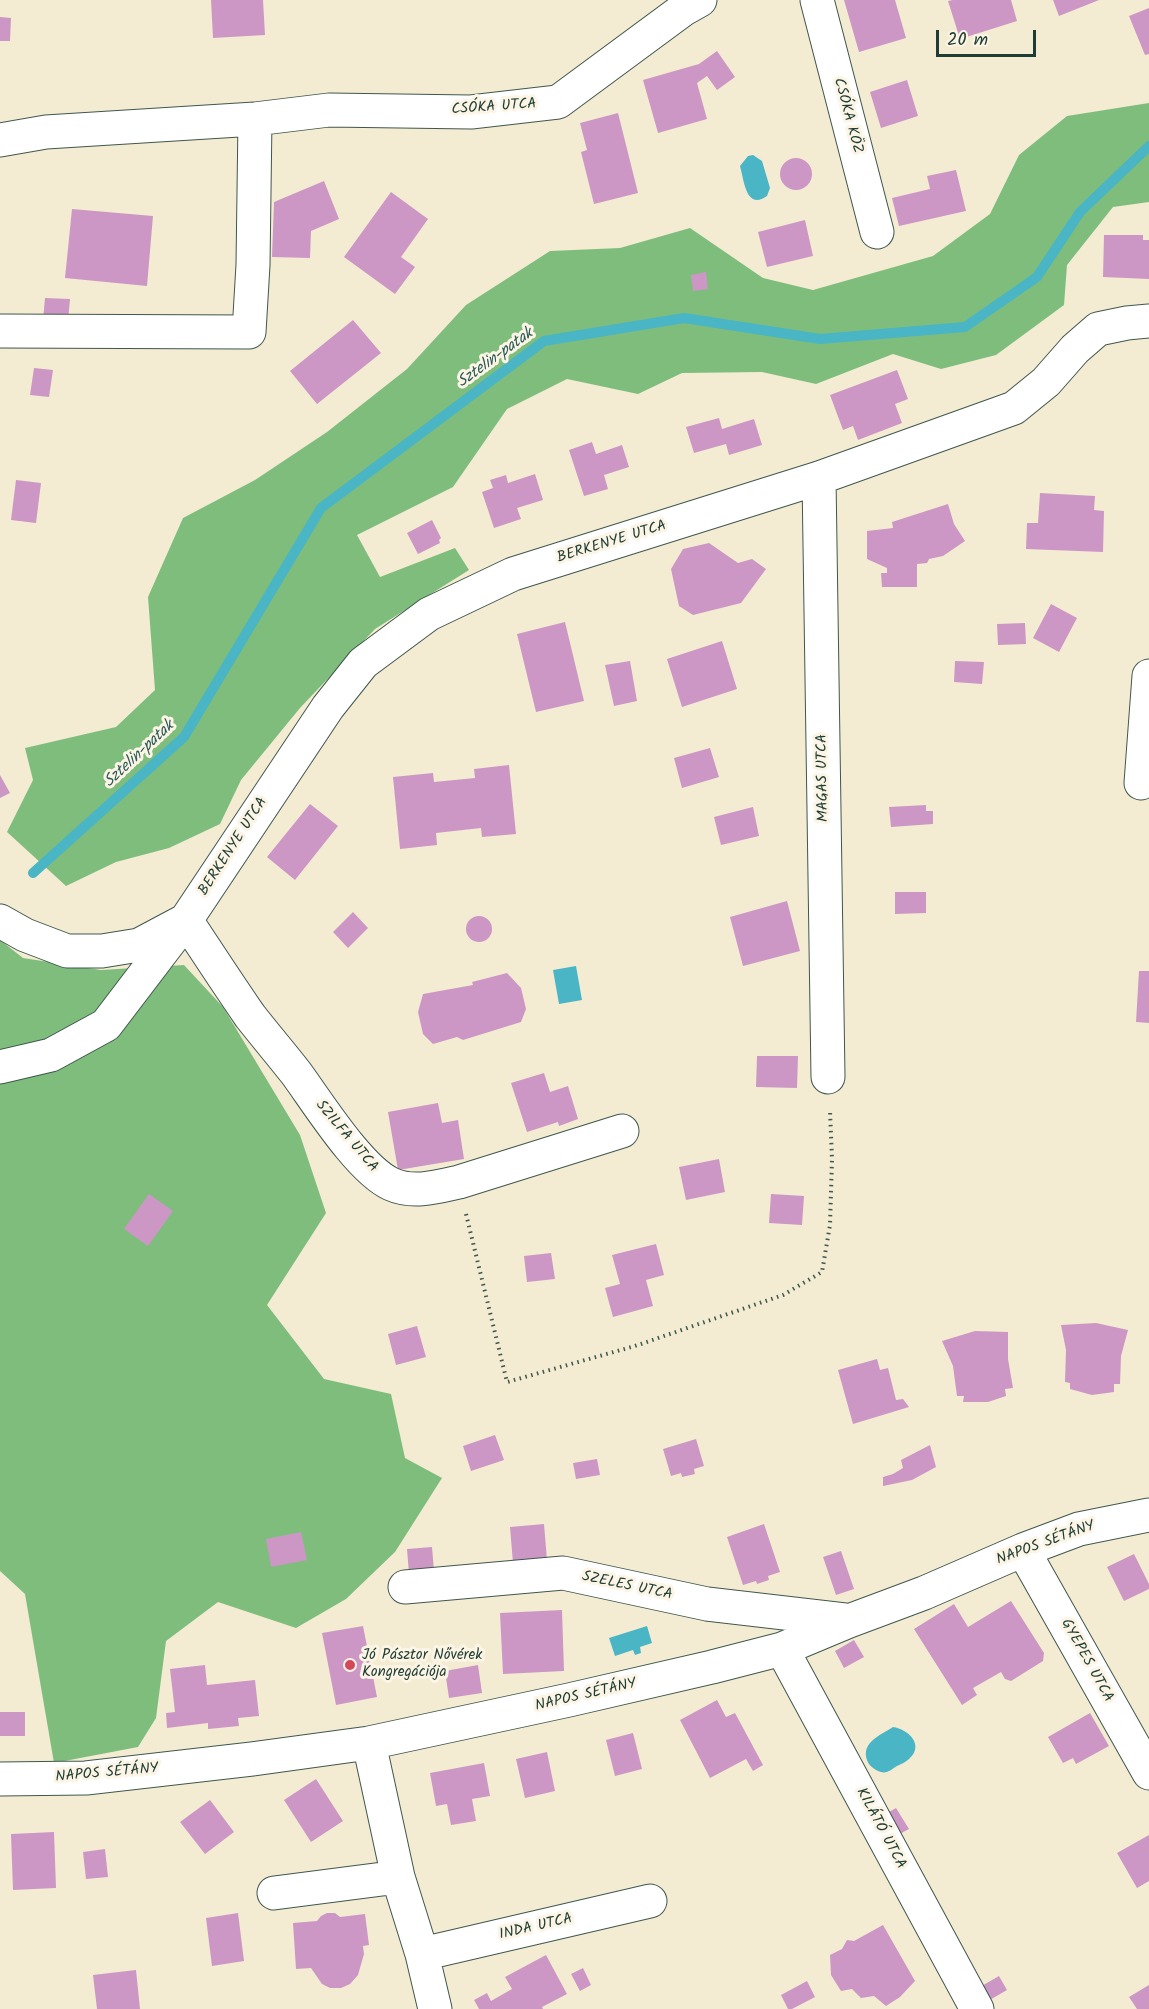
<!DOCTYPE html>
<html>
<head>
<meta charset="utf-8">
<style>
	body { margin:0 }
	#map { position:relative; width:1149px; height:2009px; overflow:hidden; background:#f3ecd3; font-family:Kalam,sans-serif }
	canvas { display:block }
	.scale { position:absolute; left:936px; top:30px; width:100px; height:27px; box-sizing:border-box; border:3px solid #1f3d34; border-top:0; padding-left:8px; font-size:18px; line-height:21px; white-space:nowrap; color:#1f3d34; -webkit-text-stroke:4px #fcf5e5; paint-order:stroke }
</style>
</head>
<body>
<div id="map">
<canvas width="1149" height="2009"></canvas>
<div class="scale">20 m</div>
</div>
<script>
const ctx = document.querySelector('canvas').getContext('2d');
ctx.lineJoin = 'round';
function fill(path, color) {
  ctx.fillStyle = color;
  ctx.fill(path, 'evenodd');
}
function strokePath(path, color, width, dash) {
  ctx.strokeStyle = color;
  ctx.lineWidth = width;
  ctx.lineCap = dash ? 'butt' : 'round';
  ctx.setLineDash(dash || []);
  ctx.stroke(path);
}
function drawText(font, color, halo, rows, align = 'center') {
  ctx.font = font + ' Kalam,sans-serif';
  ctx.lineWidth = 6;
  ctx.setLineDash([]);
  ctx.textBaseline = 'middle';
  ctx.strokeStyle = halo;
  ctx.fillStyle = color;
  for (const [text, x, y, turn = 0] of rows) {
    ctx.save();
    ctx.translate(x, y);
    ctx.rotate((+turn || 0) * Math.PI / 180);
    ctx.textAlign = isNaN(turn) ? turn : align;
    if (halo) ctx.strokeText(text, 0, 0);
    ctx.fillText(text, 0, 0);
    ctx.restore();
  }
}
fill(new Path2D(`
	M1149,103V202L1113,207L1067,265L1064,305L996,355L941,369L893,354L816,384L762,372L682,373L638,394L567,379L507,409L453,487L357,535L380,577L455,548L469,570L375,629L300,708L241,780L220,824L169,848L116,862L66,886L7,832L33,780L25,748L116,727L155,690L148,597L183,518L255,480L327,432L407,369L466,305L550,251L620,248L690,228L763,278L813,290L933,256L990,214L1019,155L1067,116Z
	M0,940L23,958L101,970L184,965L223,1007L300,1135L326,1213L267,1305L324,1379L391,1394L405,1458L442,1478L395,1552L346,1599L296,1628L218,1602L166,1641L156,1718L138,1747L54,1763L25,1594L0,1571Z`), '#7fbd7d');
fill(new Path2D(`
	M753,155L762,161L770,188L767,196C746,211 744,180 740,166L748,156Z
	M576,966L582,1000L559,1004L553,970Z
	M647,1626L652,1643L640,1647L641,1653L635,1655L633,1650L615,1656L609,1638Z
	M893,1727C908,1729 925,1745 909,1759C906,1762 901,1764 897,1766C892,1769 887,1774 881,1772C875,1770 869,1766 867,1760C861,1742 881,1735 893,1727Z`), '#49b5c5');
strokePath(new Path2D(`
	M33,873L184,737L321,508L544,341L684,318L820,339L965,327L1037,277L1080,212L1149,146`), '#49b5c5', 10);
fill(new Path2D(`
	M211,0H263L265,35L213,38Z
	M844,0H895L906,38L859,52Z
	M953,0H1011L1017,21L960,39L948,1Z
	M1053,0H1099L1059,16Z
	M1149,8V54L1145,55L1129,16Z
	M0,17L11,18L10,41H0Z
	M717,51L735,77L717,90L707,76L697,83L707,119L658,133L643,80L699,64Z
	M907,80L918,116L881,128L870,92Z
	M618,113L638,193L594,204L581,152L587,150L580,123Z
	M780 174a16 16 0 1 1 32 0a16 16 0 1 1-32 0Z
	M956,170L966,211L899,226L892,198L930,189L927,176Z
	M324,181L339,219L311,231L310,258L272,257L274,202Z
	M391,192L428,219L401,257L415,267L395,294L344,257Z
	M72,209L153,216L147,286L65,278Z
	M805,220L813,256L767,267L758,232Z
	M1104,235H1143V240H1149V279L1103,277Z
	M706,272L708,289L693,291L691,275Z
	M45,298L70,299L68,321L43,320Z
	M353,320L381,353L317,404L290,371Z
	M34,368L53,370L49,397L30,395Z
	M897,370L908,399L895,404L902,423L858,440L853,426L843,430L830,395Z
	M719,418L722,429L754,419L762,445L729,455L726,444L694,453L686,427Z
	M592,442L596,454L622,445L629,467L604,475L608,489L584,496L569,450Z
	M535,474L543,500L517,508L521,519L494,528L482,492L493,488L490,480L506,475L508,483Z
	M16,480L41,483L36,523L11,520Z
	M1040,493L1095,496L1094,510L1104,511L1103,552L1026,549L1027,523H1038Z
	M948,504L954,524L965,541L943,556L929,559L927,563L917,564V587H882L881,573H887V568L867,559V531L893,528L892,522Z
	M432,520L441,538L439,540L440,543L418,554L407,533Z
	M709,543L738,563L752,559L766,569L741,603L693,615L679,606L671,569L683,549Z
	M1051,604L1077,618L1059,652L1033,638Z
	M565,622L584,701L536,712L517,634Z
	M1025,623L1026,644L998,645L997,624Z
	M722,641L737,689L682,707L667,659Z
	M630,661L637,701L614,706L605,665Z
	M955,661L984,662L982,684L954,682Z
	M710,748L719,777L682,788L674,758Z
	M509,765L516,834L482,837L481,828L436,833L437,845L400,849L393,777L433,773L434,782L475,778L474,769Z
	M0,775L10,793L0,798Z
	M310,804L338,826L295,880L267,857Z
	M926,805V811H933V824L891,827L889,807Z
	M753,807L759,836L721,845L714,817Z
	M895,892H926V913L895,914Z
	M787,901L800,951L743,966L730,917Z
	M353,912L368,928L348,948L333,932Z
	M466 929a13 13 0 1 1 26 0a13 13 0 1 1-26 0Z
	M1139,971H1149V1023L1136,1022Z
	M507,973L521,988L526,1009L521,1022L463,1040L457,1037L433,1044L423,1034L418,1012L423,994L473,985L472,982Z
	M757,1056H798L797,1088L756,1087Z
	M544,1073L550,1092L568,1086L578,1119L559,1126L558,1122L527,1132L511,1083Z
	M438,1103L442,1123L458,1120L464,1159L398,1170L388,1112Z
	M719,1159L725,1192L686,1200L679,1167Z
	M149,1194L173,1211L148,1246L124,1229Z
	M771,1194L804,1196L802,1225L769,1223Z
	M656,1244L664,1275L646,1280L653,1306L613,1317L605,1288L620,1284L612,1255Z
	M551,1253L555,1279L527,1282L524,1256Z
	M1096,1323L1128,1330L1121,1356L1120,1384H1114V1392L1092,1395L1070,1389V1383L1065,1382L1066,1350L1061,1325Z
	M417,1326L426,1357L396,1365L388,1334Z
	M975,1331L1008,1332V1359L1013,1388L1005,1389L1006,1396L988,1402H963L964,1396H957L953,1366L942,1341Z
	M877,1359L880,1370L888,1368L896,1400L903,1399L909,1407L853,1424L838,1370Z
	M495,1435L504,1460L471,1471L463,1446Z
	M696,1439L704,1466L694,1469L695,1474L682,1477L681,1473L671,1476L663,1449Z
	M930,1445L936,1467L912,1480L883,1486V1477L893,1474L903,1468L901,1460Z
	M597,1459L600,1475L576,1479L573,1463Z
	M544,1524L547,1560L513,1563L510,1527Z
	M764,1524L780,1572L768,1576L769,1580L757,1584L756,1581L743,1585L727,1537Z
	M301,1532L307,1560L271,1567L266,1539Z
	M432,1547L434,1571L409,1574L407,1549Z
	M841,1551L854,1589L836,1595L823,1557Z
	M1134,1554L1149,1584V1589L1124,1601L1107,1567Z
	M1011,1601L1044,1653L1043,1661L1011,1681L1005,1679L1001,1672L973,1688L977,1695L962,1705L914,1629L954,1604L968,1627Z
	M562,1610L564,1671L503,1674L500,1613Z
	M363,1626L377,1697L336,1705L322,1633Z
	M854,1640L864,1657L844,1668L835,1651Z
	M205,1665L207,1685L255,1680L259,1716L238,1718L239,1726L208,1729V1723L167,1728L166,1713L175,1712L170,1669Z
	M478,1665L482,1693L449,1698L445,1671Z
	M717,1700L726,1717L735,1713L763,1765L753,1771L746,1759L710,1778L680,1720Z
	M0,1712H25V1736H0Z
	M1090,1713L1109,1746L1076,1764L1073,1758L1063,1763L1048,1737Z
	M633,1733L642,1769L615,1776L606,1740Z
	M547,1752L555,1791L525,1798L516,1759Z
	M484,1763L490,1796L472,1799L476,1821L451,1825L447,1804L436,1806L430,1773Z
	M316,1779L343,1821L311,1842L284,1800Z
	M210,1800L234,1832L205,1854L180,1822Z
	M896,1808L909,1829L894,1837L882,1816Z
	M54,1832L56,1888L13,1890L11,1834Z
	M1149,1835V1881L1137,1888L1117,1853Z
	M105,1849L108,1877L86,1879L83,1852Z
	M238,1913L244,1961L212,1966L206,1918Z
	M327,1913H335L340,1917L365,1914L369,1945L363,1946L364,1954L358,1975L350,1984L341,1988H330L322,1984L311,1968L296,1969L293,1923L317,1921L321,1916Z
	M883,1925L915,1981L900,1997L886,2006L874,1996L861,1998L852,1989L841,1991L831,1975L830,1955L842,1949L847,1940L854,1941Z
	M546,1955L567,1994L542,2007L543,2009H479L474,2000L487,1993L491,2001L512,1989L505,1977Z
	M583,1968L591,1985L580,1991L571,1974Z
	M136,1970L140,2009H97L93,1975Z
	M999,1976L1007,1990L988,2001L980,1987Z
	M807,1981L815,1997L792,2009H788L781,1995Z
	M1149,1985V2009H1137L1129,1997Z`), '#cc97c5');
const minor = new Path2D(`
	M817,0L877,232
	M0,140L46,132L255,119L329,110L471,112L558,102L684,9L700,0
	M0,331L249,332L253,265L255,119
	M819,478L828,1077
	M1141,783L1149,676
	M0,921L25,935L67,951H102L139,945L186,920L328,707L363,663L429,614L513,574L819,478L1014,408L1046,382L1075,349L1098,329L1127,323L1149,321
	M0,1067L51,1055L106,1025L186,920C207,952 228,984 250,1016C265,1035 281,1054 296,1073C318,1103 359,1169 391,1184C413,1194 437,1187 459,1182L622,1131
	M1023,1550L1149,1773
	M405,1587L563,1573L707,1604L845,1620
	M782,1649L977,2009
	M369,1743L398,1877L422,1954L435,2009
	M0,1779L86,1778L252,1759L369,1743L569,1700L712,1667L782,1649L849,1621L924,1593L1023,1550L1079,1529L1149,1515
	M274,1893L398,1877
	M422,1954L650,1901`);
strokePath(minor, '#3f574c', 35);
strokePath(new Path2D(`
	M466,1214L507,1382L635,1346L783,1295L822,1272L830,1225L832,1159L830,1111`), '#3f574c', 4, [1.5, 4.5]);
strokePath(minor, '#fff', 33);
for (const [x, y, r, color] of [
	[350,1665,6,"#d1495b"]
]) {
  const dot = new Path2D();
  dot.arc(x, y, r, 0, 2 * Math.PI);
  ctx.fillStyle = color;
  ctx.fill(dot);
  strokePath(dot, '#fcf5e5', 2);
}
drawText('15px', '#1f3d34', '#fcf5e5', [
	["CSÓKA UTCA",494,108,-4],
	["CSÓKA KÖZ",847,116,75],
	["BERKENYE UTCA",612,543,-17],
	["MAGAS UTCA",824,778,-91],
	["BERKENYE UTCA",234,847,-57],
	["SZILFA UTCA",346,1137,50],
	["NAPOS SÉTÁNY",1046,1544,-20],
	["SZELES UTCA",627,1587,12],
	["GYEPES UTCA",1086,1661,61],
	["NAPOS SÉTÁNY",586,1696,-13],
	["NAPOS SÉTÁNY",107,1774,-5],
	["KILÁTÓ UTCA",880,1829,62],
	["INDA UTCA",536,1928,-13]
]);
drawText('15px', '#1f3d34', '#fcf5e5', [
	["Jó Pásztor Nővérek",362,1656],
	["Kongregációja",362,1673]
], 'left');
drawText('italic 16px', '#2a5b58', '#fcf5e5', [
	["Sztelin-patak",496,359,-36],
	["Sztelin-patak",140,755,-43]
]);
</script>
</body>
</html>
